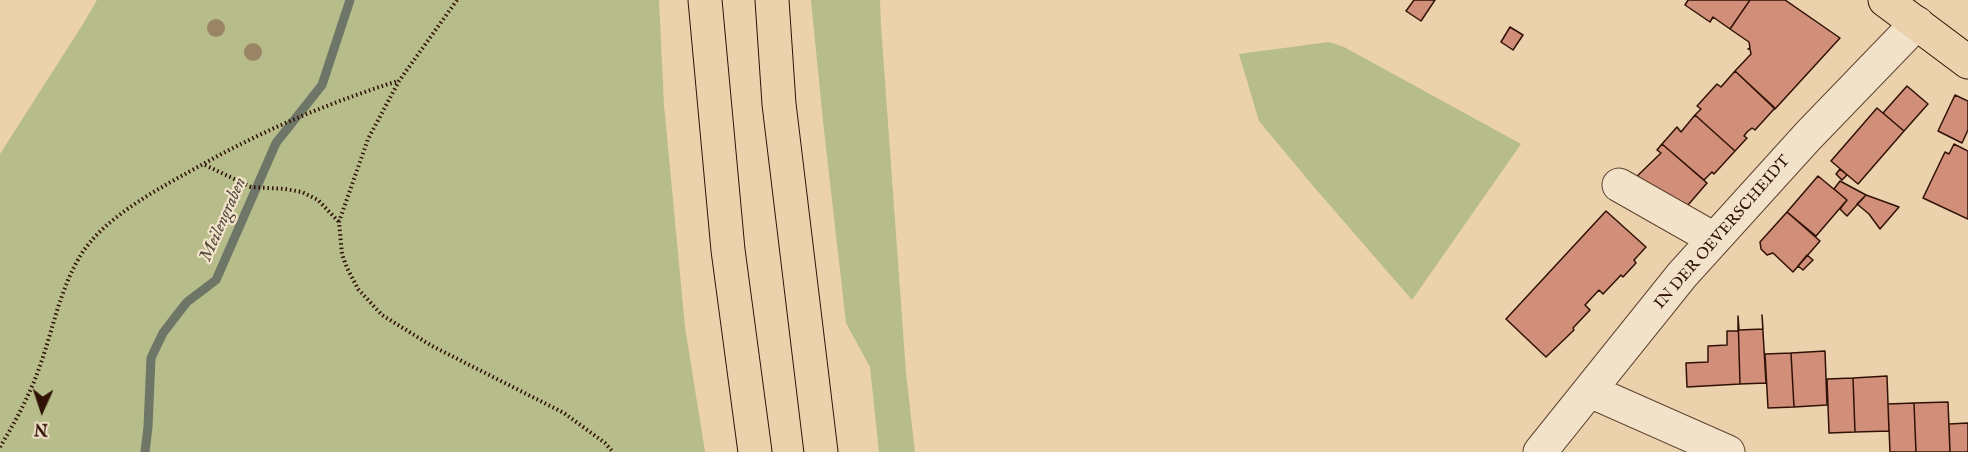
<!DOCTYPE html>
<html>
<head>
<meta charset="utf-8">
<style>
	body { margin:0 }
	#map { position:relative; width:1968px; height:452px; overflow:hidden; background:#ebd2ac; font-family:"IM FELL English",serif }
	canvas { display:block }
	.north { position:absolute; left:12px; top:380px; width:60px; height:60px; -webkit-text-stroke:4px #f2e2c9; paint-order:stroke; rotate:183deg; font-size:16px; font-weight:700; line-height:24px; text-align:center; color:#301205 }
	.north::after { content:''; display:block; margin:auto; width:21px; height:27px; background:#301205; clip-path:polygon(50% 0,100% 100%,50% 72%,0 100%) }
</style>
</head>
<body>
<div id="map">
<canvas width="1968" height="452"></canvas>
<div class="north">N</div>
</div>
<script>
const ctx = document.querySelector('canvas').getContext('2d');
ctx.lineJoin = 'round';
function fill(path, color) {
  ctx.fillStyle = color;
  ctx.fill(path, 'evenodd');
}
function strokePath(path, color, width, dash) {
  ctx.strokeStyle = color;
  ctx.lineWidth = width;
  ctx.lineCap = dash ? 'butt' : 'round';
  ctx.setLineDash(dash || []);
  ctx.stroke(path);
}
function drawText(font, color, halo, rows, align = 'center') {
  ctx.font = font + ' "IM FELL English",serif';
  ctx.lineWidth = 4.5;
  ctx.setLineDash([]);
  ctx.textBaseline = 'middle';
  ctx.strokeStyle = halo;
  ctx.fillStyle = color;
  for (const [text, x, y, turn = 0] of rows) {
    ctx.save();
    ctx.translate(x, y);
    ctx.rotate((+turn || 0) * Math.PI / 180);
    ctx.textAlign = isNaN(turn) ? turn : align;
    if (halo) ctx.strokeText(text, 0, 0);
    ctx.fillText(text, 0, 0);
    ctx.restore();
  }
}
fill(new Path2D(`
	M97,0H659L664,105L685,327L705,452H0V154L83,24Z
	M811,0H880L881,26L906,373L915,452H879L870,367L846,323L823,121Z
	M1329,42L1344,47L1521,144L1412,300L1314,187L1259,121L1239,54Z`), '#b6bc8a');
strokePath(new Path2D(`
	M145,452L148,427L151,358L163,333L176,316L187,302L216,280L276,143L322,85L350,0`), '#6e7668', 9);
const building = new Path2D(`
	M1414,0H1435L1421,21L1406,11Z
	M1688,0H1750L1730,29L1713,17L1710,22L1685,5Z
	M1750,0H1785L1840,38L1775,109L1735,71L1751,54L1750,49H1748L1750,48L1749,42L1730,29Z
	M1510,27L1523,35L1513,50L1501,42Z
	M1735,71L1775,108L1755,130L1752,128L1747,132L1744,136L1747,138L1735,151L1695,115L1701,109L1697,106L1717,84L1721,87Z
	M1907,86L1928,104L1904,131L1883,113Z
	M1955,95L1968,101V130L1962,143L1938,131Z
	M1877,108L1904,131L1858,184L1831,161Z
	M1695,115L1735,151L1714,174L1712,172L1704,180L1662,144L1677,127L1681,132Z
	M1662,144L1707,183L1688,205L1631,182L1661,153L1657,150Z
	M1954,144L1968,151V219L1923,198L1945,152L1949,154Z
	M1840,169L1847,175L1842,180L1836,174Z
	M1818,176L1847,200L1816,236L1787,212Z
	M1840,181L1866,195L1847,216L1840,209L1847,200L1834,189Z
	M1866,195L1899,207L1880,229L1869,214L1857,204Z
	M1606,211L1646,247L1634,260L1636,263L1623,277L1621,275L1603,294L1599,290L1585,305L1590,310L1573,328L1574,330L1546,357L1506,319Z
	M1787,212L1820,241L1793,272L1773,253L1767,255L1761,249L1760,242Z
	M1807,255L1813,260L1803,270L1798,266Z
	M1762,315L1766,383L1740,384L1738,316L1739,330L1763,329Z
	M1738,316L1740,384L1687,387L1686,363L1708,362V346L1727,345V331H1738Z
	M1825,351L1827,405L1794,407L1791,353Z
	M1791,353L1794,407L1768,408L1765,354Z
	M1887,376L1889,431L1855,432L1853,378Z
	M1853,378L1855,432L1829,433L1827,379Z
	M1948,402L1950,452H1916L1914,403Z
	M1914,403L1916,452H1890L1888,404Z
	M1968,423V452H1950L1949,424Z`);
fill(building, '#d18e79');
strokePath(building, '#301205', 1.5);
const minor = new Path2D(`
	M1619,185L1714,239
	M1590,391L1728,452
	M1540,452L1682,275L1808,136L1917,23`);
const major = new Path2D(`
	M1885,0L1968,62`);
const highway = new Path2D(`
	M705,0L728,250L755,452
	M772,0L779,104L821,452`);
strokePath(minor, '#5f422f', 35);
strokePath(major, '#301205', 35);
strokePath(highway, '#301205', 35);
strokePath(new Path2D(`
	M457,0L399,81L368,139L339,222L342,254L347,268L358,289L382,315L432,346L564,413L605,443L613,452
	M205,165L251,187L285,189L302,192L318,200L339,222
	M0,447C14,424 28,398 37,374C52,335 58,294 79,258C103,216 164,186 205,163C266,129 331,102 398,81`), '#301205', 4, [1.5, 3]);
strokePath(minor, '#f2e2c9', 33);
strokePath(major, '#ebd2ac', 33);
strokePath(highway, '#ebd2ac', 33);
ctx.fillStyle = '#9a8466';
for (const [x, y] of [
	[216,28],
	[253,52]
]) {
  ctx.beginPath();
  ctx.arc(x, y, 9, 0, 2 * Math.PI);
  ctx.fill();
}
drawText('16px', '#301205', '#f2e2c9', [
	["IN DER OEVERSCHEIDT",1723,233,-49]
]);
drawText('italic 18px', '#544c3f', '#f2e2c9', [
	["Meilengraben",224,220,-66]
]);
</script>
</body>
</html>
